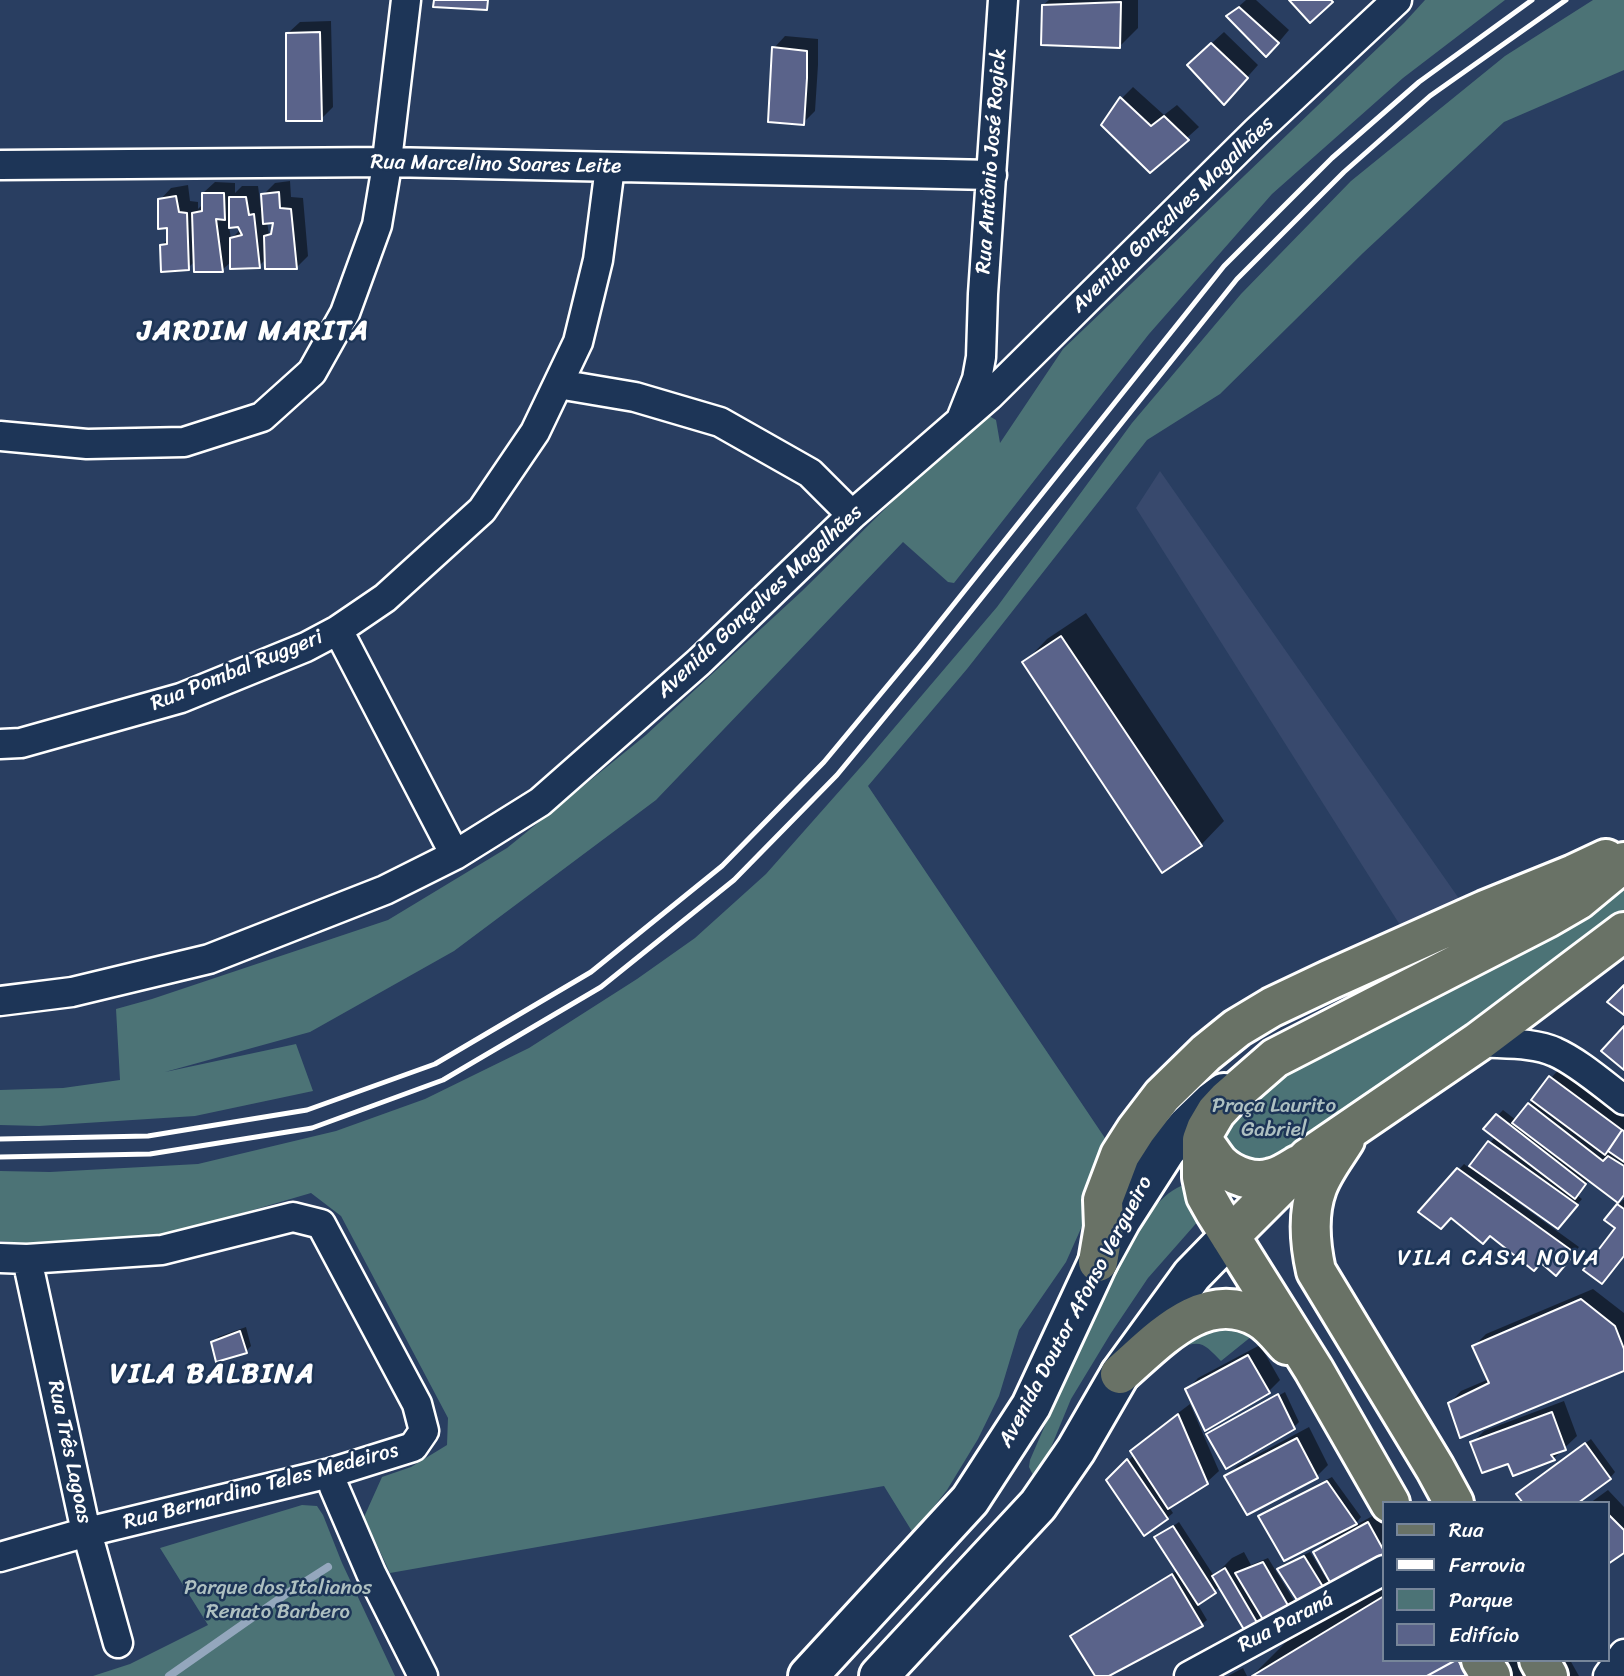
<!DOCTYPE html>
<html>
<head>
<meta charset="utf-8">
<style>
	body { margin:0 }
	#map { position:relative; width:1624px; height:1676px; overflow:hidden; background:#293e61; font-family:Sriracha,sans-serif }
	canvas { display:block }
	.legend { position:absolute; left:1382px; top:1501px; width:228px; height:161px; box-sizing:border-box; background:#1d3557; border:2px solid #77869a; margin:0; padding:9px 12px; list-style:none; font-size:21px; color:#fff }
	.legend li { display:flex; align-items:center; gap:14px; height:35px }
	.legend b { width:35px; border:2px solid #77869a }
</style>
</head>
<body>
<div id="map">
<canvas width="1624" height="1676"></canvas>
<ul class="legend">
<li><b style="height:9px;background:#697266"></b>Rua</li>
<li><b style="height:9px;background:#fff"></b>Ferrovia</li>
<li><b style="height:19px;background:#4c7376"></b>Parque</li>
<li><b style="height:19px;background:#5a638a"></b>Edifício</li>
</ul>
</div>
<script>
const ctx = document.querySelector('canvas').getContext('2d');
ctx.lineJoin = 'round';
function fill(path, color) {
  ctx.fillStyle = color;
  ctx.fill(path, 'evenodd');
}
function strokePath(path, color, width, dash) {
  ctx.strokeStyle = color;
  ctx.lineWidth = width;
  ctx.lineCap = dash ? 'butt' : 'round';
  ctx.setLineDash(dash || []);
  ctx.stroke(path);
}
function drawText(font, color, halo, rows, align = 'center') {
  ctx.font = font + ' Sriracha,sans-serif';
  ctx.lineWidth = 5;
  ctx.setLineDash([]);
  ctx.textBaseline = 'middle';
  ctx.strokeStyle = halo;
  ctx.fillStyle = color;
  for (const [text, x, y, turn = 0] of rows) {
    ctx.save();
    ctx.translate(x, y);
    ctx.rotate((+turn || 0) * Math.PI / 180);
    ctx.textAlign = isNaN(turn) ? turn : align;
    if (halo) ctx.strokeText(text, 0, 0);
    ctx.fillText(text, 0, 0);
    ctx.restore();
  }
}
fill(new Path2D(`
	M1160,471L1460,900L1400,925L1136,508Z`), '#38496d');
fill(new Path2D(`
	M1425,0H1505L1403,78L1272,194L1149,334L954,583L948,582L903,542L656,800L454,951L310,1032L165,1072L296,1044L313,1091L195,1116L39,1126L0,1125V1090L63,1088L120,1080L116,1009L152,999L388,920L507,848L646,735L802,591L977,418L989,416L996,420L1000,443L1063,349L1404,23Z
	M1593,0H1624V70L1504,122L1363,253L1220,394L1147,440L967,669L868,786L1111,1147L1095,1197L1066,1262L1019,1330L999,1396L978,1439L947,1490L913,1533L884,1486L390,1573L364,1517L382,1477L411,1467L447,1445L448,1418L341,1216L311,1193L171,1234L35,1244L0,1241V1171L50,1172L198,1164L336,1131L425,1099L529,1048L637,979L695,938L766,874L866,761L997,607L1132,423L1241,294L1351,181L1505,56Z
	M1624,876V911L1592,937L1444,1046L1358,1100L1292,1150L1268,1164H1243L1221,1135L1249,1091Z
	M1181,1186L1186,1188L1200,1219L1148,1278L1111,1333L1071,1399L1040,1474L1033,1475L1029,1467L1030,1460C1045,1425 1060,1391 1075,1357C1095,1314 1137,1204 1181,1186Z
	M1214,1323L1257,1332L1221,1361C1207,1347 1201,1337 1180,1349L1174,1342Z
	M302,1505L317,1506L323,1515L342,1563L395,1676H93L130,1664L208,1625L160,1548Z`), '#4c7376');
fill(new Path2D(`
	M1049,0H1138V28L1120,46L1043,5Z
	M1246,0H1256L1289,30L1278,43L1228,16Z
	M331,21L333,107L321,119L288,33L300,22Z
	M1224,32L1258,65L1235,91L1201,53Z
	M785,36L818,39V65L815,111L803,123L774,48Z
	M1133,87L1164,115L1177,105L1199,127L1150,171L1104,124L1122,98Z
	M290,181L291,197L303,198L308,256L296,268L266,259L259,266L232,261L222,270L195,261L188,268L162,245L168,239V226L160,200L171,188L188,185L190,201L198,202V209L204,203L203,193L215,182L235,183V193L242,186H258L261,208H264L263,195L275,183ZM275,221L273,229L269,234L267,222ZM239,225L241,229L231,239L229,226Z
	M1086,613L1224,821L1201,845L1024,663L1047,639Z
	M1562,1066L1624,1111V1194L1589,1179L1577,1195L1582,1199L1563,1221L1512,1195L1510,1197L1579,1247L1561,1269L1541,1261L1491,1234L1451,1216L1420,1211L1464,1164L1469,1168L1496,1136L1498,1115L1503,1110L1516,1120L1551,1078Z
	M1623,1200H1624V1254L1618,1228V1205Z
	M1593,1289L1624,1313V1370L1450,1403L1461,1391L1489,1379L1474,1346L1486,1334Z
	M246,1327L251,1346L246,1351L213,1343L218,1337Z
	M1260,1345L1280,1380L1269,1391L1187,1390L1198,1378Z
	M1285,1392L1299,1422L1294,1427L1208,1434L1212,1430V1433Z
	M1564,1401L1577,1436L1554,1458L1514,1474L1509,1461L1472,1443L1484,1431Z
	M1190,1404L1219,1471L1207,1482L1169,1507L1173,1513L1167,1518L1109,1480L1135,1454L1133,1451L1144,1439Z
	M1309,1427L1328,1465L1317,1476L1226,1477L1238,1465Z
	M1591,1439L1615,1472L1610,1478L1524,1489Z
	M1332,1477L1361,1517L1354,1526L1380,1512L1384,1520V1563L1304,1609L1279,1569L1284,1564L1310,1552L1329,1583L1331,1581L1315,1552L1332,1535L1260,1516L1265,1511Z
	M1608,1490L1624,1507V1551L1608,1561V1503H1590Z
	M1179,1522L1214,1576L1232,1558L1244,1552L1251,1565L1268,1558L1298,1607L1261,1630L1221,1586L1197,1603L1207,1620L1201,1625L1105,1676H1097L1072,1636L1077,1631L1178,1570L1156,1538Z
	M1384,1574V1660H1570L1579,1676H1252L1308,1620Z
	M1243,1668L1247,1676H1228Z`), '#0007');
strokePath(new Path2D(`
	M169,1676L289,1592L328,1567`), '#94a7bd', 8);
const building = new Path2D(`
	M434,0H488L487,10L433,7Z
	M1289,0H1331L1333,2L1310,23Z
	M1121,2L1120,48L1041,45L1042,5Z
	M1239,7L1279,43L1266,57L1226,16Z
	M320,32L322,121H286V33Z
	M1211,43L1248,78L1224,105L1187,65Z
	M772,47L807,51V78L804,125L768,122Z
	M1120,97L1151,126L1164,116L1189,140L1150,173L1101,125Z
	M279,192L280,208L291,209L297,269H265L264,236L271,234L273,223L263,224L261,194Z
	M202,193H224L225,220L216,219L223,272H194L192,213L202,211Z
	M176,196L179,212L187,213L189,270L161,272L160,245L167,244V228L158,229V199Z
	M229,197H246L249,215L254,214L260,268L230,269V238L242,235L238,227L229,228Z
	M1061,636L1202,846L1162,873L1022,662Z
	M1624,985V1015L1607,1002Z
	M1624,1026V1070L1601,1051Z
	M1549,1076L1622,1130L1605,1155L1531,1100Z
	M1528,1103L1603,1161L1608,1156L1624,1166V1195L1618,1203L1512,1123Z
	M1496,1114L1586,1184L1575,1199L1483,1129Z
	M1622,1130L1624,1131V1162L1608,1151Z
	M1488,1141L1578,1205L1558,1229L1469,1166Z
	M1457,1168L1575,1253L1556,1276L1541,1263L1534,1271L1490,1236L1483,1244L1451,1218L1441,1229L1418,1212Z
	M1617,1204L1624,1209V1256L1602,1284L1583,1270L1615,1228L1604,1220Z
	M1581,1299L1615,1326L1624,1349V1371L1460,1438L1448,1403L1489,1383L1472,1346Z
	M240,1331L247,1353L216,1362L211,1342Z
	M1248,1355L1270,1393L1205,1431L1185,1389Z
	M1278,1394L1295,1429L1226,1469L1206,1434Z
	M1552,1412L1566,1450L1551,1455L1555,1460L1513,1476L1508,1464L1482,1473L1470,1442Z
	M1178,1414L1208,1484L1168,1509L1130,1451Z
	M1297,1438L1318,1478L1247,1515L1224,1476Z
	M1585,1443L1611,1479L1578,1503H1523L1516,1494Z
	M1127,1459L1168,1519L1144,1536L1106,1480Z
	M1327,1481L1357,1524L1284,1561L1258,1516Z
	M1608,1514L1624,1530V1553L1608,1564Z
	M1368,1522L1384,1551V1565L1336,1593L1313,1552Z
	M1173,1526L1216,1593L1198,1605L1154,1537Z
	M1304,1556L1330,1598L1304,1611L1277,1569Z
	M1263,1562L1293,1614L1268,1628L1235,1573Z
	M1225,1568L1262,1631L1249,1638L1212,1576Z
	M1172,1574L1203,1626L1109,1676H1095L1070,1636Z
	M1384,1596V1660H1456L1427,1676H1252Z
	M1456,1660H1458L1467,1676H1427Z`);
fill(building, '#5a638a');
strokePath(building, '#fff', 2);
const street = new Path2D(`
	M0,165L387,162L992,175
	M558,384L635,397L720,422L810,473L852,515
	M962,417L977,379L981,357L983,294L1003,0
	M0,436L87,444L184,442L262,417L312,372L345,313L377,225L385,177L406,0
	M338,630L455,855
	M0,744L21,743L181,698L306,647L338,630L385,598L482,510L535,432L578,342L598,260L610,167
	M0,1001L72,992L209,959L385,890L455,855L540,802L699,662L852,515L989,396L1257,131L1397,0
	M1478,1042C1502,1044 1534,1042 1555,1052C1578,1062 1604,1085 1624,1100
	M0,1258L27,1259L162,1250L293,1217L321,1224L417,1404L424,1431L413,1447L330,1473L87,1532L0,1557
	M27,1259L83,1518L118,1643
	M330,1473L334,1487L371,1573L423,1676
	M1189,1676L1384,1570
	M1608,1676L1624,1654`);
const secondary = new Path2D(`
	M808,1676L970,1500L1031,1406L1098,1262L1121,1220L1166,1150L1187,1126L1212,1102L1224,1093
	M879,1676L1038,1505L1076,1450L1120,1374L1192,1275L1230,1236`);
const primary = new Path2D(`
	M1202,1140C1208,1147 1213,1156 1219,1163C1232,1176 1255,1184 1272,1178C1281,1176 1290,1170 1298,1165
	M1345,1140C1335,1156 1323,1171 1317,1188C1307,1215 1310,1244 1316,1271L1435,1468L1454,1503
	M1230,1236L1308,1158L1478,1042L1624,932
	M1098,1262L1104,1227L1103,1200L1120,1155L1136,1130L1162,1096L1206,1053L1237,1028L1272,1007L1329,980L1485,910L1574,874L1606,859
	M1120,1374C1158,1341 1205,1287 1259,1318C1270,1324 1279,1336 1287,1345
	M1390,1503L1314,1370L1215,1212L1206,1196L1202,1177V1140L1206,1129L1216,1112L1228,1099L1275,1058L1547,918L1578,900L1624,862
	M1481,1660L1491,1676
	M1539,1660L1548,1676`);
strokePath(street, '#fff', 33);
strokePath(secondary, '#fff', 44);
strokePath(primary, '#fff', 44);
strokePath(street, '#1d3557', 28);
strokePath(secondary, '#1d3557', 38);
strokePath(primary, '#697266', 38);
strokePath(new Path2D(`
	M0,1139L148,1136L307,1110L435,1064L591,972L722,866L824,762L918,649L1224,266L1332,158L1419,82L1532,0
	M0,1157L150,1154L312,1128L443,1080L601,987L734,880L837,775L931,661L1237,279L1344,172L1430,96L1566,0`), '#fff', 5);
drawText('21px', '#fff', '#1d3557', [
	["Rua Antônio José Rogick",992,161,-86],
	["Rua Marcelino Soares Leite",496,165,1],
	["Avenida Gonçalves Magalhães",1173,215,-44],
	["Avenida Gonçalves Magalhães",760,602,-43],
	["Rua Pombal Ruggeri",237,671,-22],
	["Avenida Doutor Afonso Vergueiro",1076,1312,-62],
	["Rua Três Lagoas",69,1452,78],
	["Rua Bernardino Teles Medeiros",261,1487,-15],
	["Rua Paraná",1286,1623,-28]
]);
drawText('21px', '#aec0c1', '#1d3557', [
	["Praça Laurito",1274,1107],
	["Gabriel",1274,1131],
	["Parque dos Italianos",278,1589],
	["Renato Barbero",278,1613]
]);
ctx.letterSpacing = '2px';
drawText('23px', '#fff', '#1d3557', [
	["VILA CASA NOVA",1499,1259]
]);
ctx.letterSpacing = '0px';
ctx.letterSpacing = '2px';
drawText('bold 28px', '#fff', '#1d3557', [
	["JARDIM MARITA",254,332],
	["VILA BALBINA",213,1375]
]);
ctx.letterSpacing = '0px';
</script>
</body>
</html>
